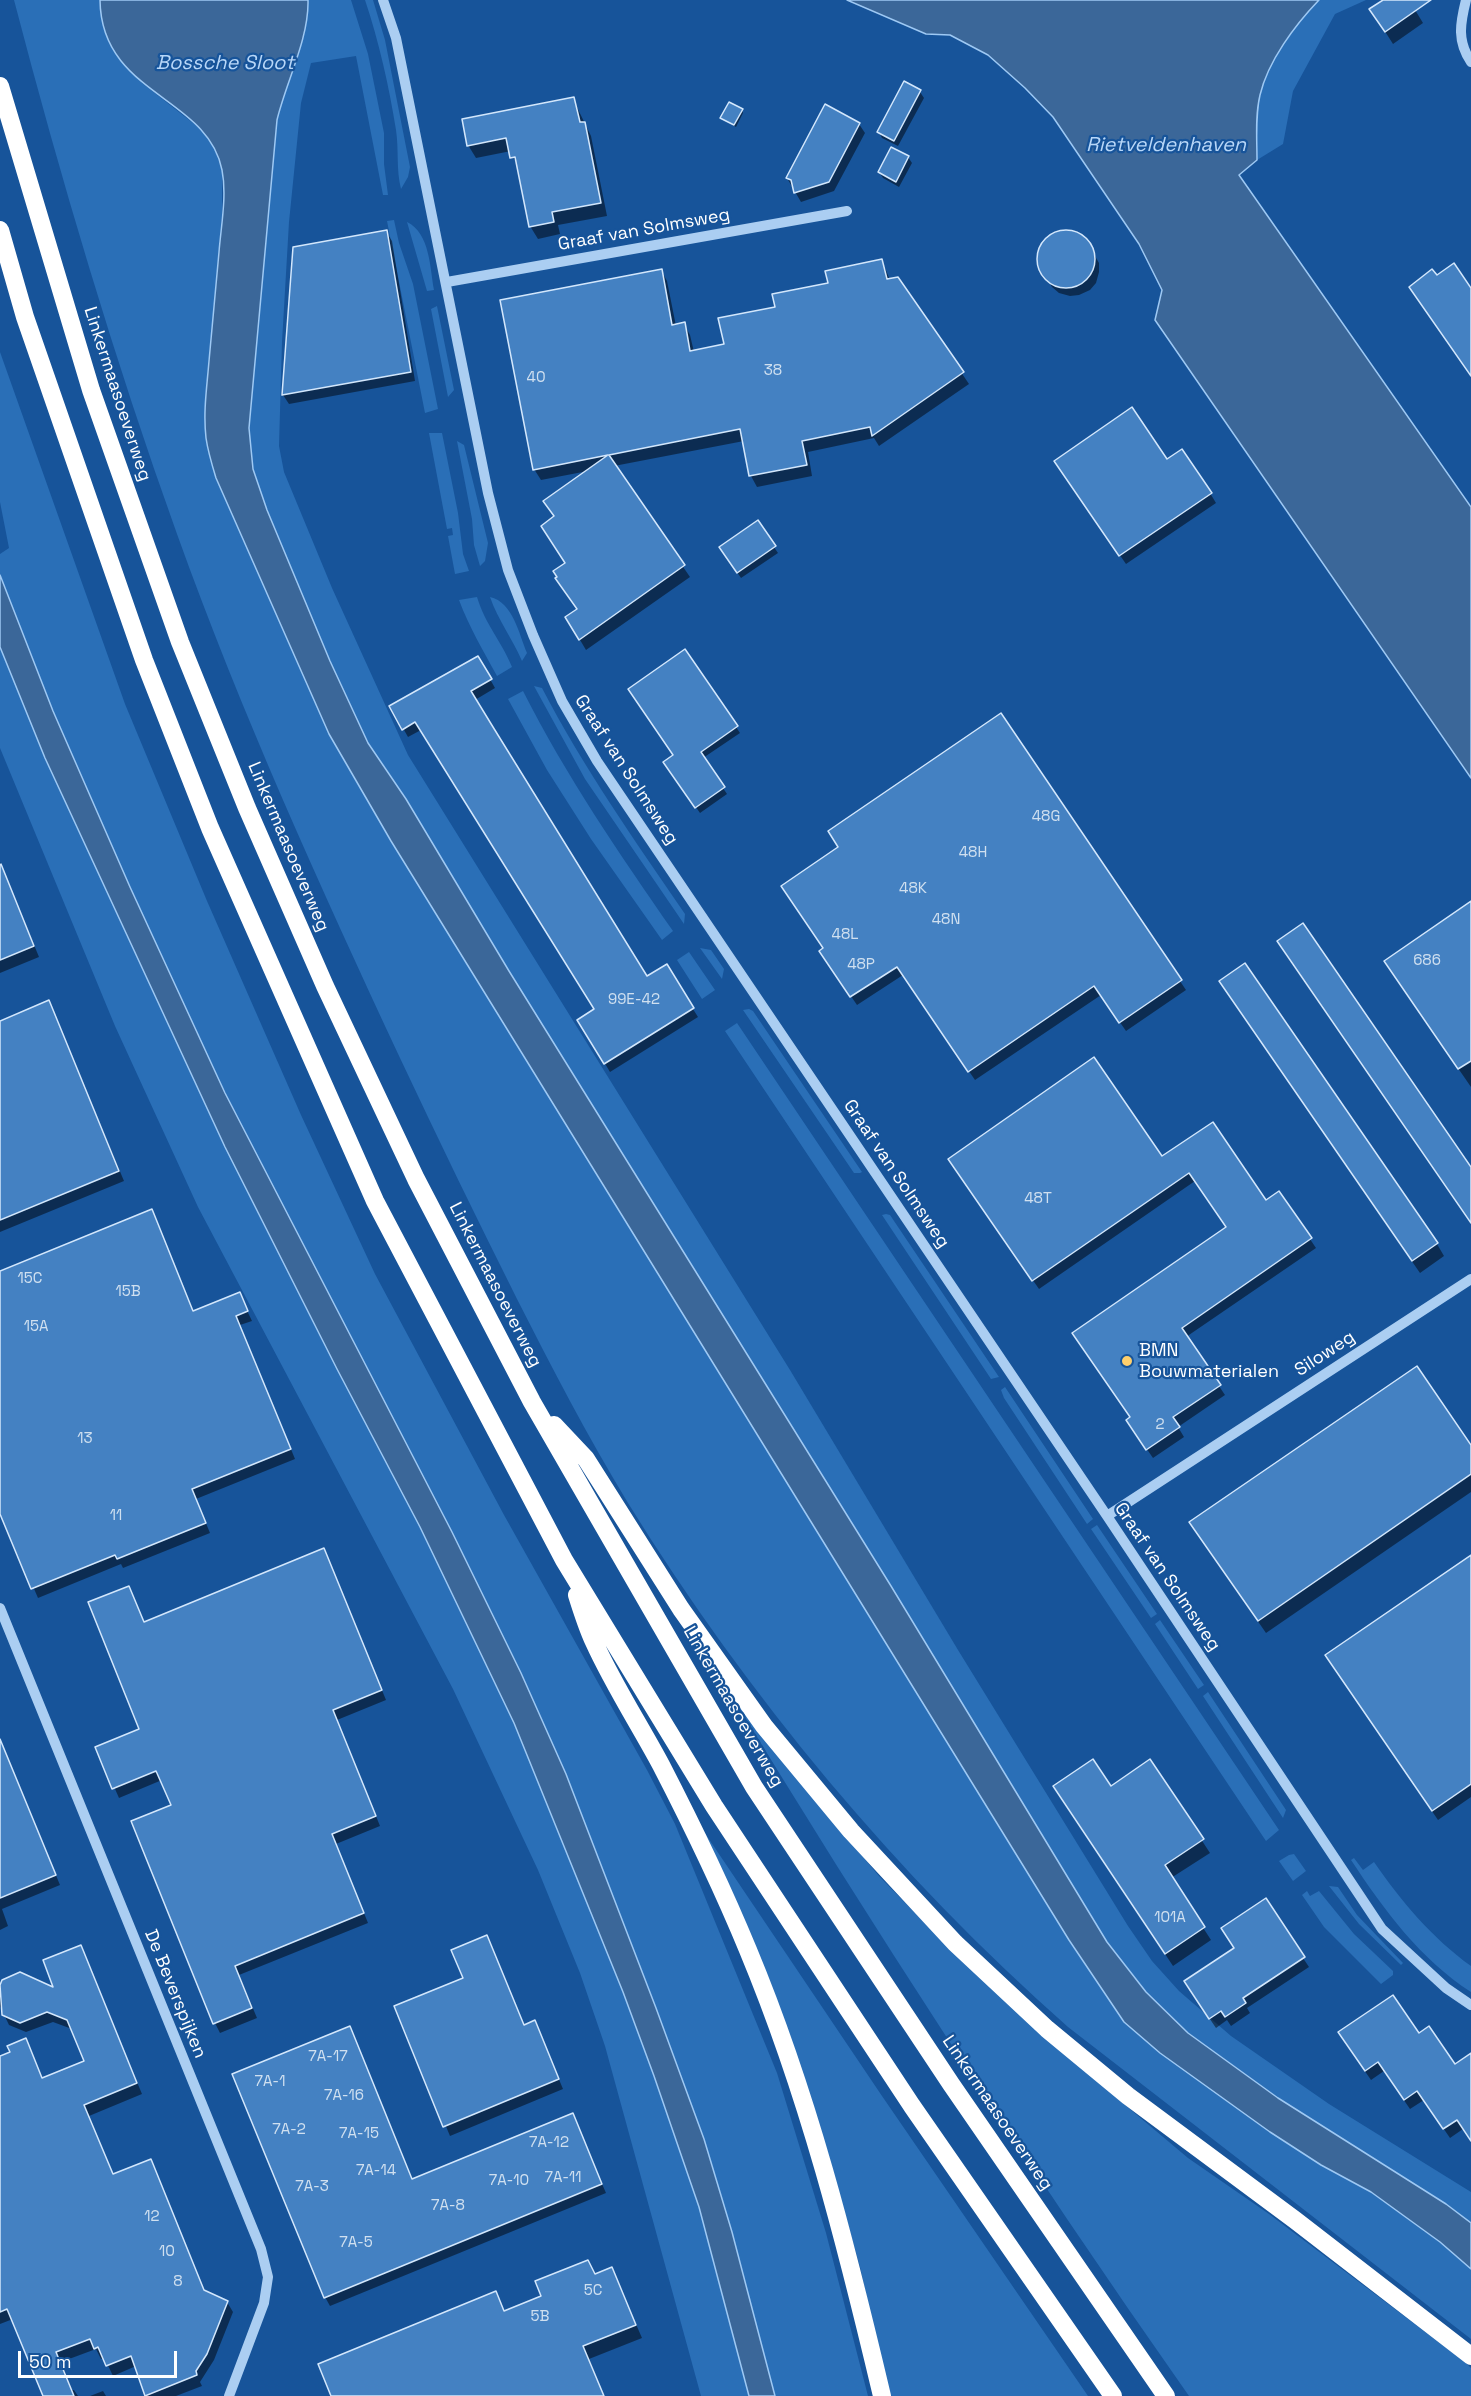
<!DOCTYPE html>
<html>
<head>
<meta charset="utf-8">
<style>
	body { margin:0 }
	#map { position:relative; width:1471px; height:2396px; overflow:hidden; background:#17549a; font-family:"Space Grotesk",sans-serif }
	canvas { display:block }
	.scale { position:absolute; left:18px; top:2351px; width:159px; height:27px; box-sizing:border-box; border:3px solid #fff; border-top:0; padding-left:8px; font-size:18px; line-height:21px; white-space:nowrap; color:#fff; -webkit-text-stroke:4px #17549a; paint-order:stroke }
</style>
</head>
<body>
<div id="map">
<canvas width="1471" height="2396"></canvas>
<div class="scale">50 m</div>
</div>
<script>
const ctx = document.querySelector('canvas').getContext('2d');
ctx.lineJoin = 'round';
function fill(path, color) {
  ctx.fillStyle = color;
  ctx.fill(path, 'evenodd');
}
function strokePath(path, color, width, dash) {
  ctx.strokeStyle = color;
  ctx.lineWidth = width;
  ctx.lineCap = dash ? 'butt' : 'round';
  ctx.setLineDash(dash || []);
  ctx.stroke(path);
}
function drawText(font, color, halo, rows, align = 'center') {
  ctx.font = font + ' "Space Grotesk",sans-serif';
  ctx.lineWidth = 4.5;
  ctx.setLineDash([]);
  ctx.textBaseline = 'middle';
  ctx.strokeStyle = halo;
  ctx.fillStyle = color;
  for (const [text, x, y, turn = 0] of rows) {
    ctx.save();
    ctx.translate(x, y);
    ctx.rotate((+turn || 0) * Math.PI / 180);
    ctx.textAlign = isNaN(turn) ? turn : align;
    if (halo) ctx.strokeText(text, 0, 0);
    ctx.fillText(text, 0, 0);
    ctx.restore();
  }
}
fill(new Path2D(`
	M14,0H100L103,27L142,83L207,134L214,147L222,171V215L205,401L206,438L216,478L329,734L391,841L1069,1940L1124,2022L1270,2132L1321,2165L1371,2192L1440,2242L1471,2269V2339L1068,2027C897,1876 748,1697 628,1503C588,1437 552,1368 517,1299C477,1219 438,1139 400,1058C320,886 241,713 177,534C114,358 61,180 14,0Z
	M308,0H351L368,54L384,133V164L388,195H383L356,56L311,63L301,103L289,222L282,342L279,446L284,472L332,588L408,755L790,1370L958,1650L1128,1926L1152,1961L1179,1991L1231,2036L1329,2104L1471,2192V2223L1446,2204L1278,2098L1188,2033L1146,1992L1107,1942L891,1586L509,971L406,799L368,743L330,661L267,510L253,469L249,428L277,120C286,82 309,39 308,0Z
	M365,0H373L385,40L410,167L408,177L401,189C396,169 399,150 396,130C389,86 379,42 365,0Z
	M1319,0H1366L1335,14L1293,91L1283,144L1257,160C1257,139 1255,116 1260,95C1268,59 1294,26 1319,0Z
	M394,220L399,243L413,284L438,409L425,413L387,221Z
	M407,222C430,233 430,268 434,290L427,291Z
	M437,306L454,390L448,397L431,309Z
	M0,352L125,704L207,901L301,1115L375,1274L504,1515L647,1770L675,1824L777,2073L826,2233L868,2396H775L732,2232L704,2139L656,2008L566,1774L521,1673L452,1532L225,1093L130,887L53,711L0,575V554L9,548L0,502Z
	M429,433H442L458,513L463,554L469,571L455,574L448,536L453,535L452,528L447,529Z
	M457,441L464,445L488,543L485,561L480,566L474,545L472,519Z
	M477,597C486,626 501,640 512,667L497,676C483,650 469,627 459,600Z
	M490,597C513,602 519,634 527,653L522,661C512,638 498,620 490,597Z
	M0,647L45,758L225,1147L337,1369L420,1527L514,1723L623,1992L654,2076L699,2207L749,2396H701L605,2046L580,1973L538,1870L453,1689L198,1207L115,1026L0,748Z
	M534,686L542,688C583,767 635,841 685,914L684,924L585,779Z
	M523,691C566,776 619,853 673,931L662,940L591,839L547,770L508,699Z
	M700,948L711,950L724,969L722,979Z
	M689,952L715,990L702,999L677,960Z
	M749,1009L753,1011L862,1172L860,1173H854L743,1010Z
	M737,1023L1279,1830L1266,1841L725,1031Z
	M886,1214L890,1215L999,1377L991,1379L882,1215Z
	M1005,1387L1093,1519L1087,1524L1004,1398L1001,1390Z
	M1097,1525L1157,1614L1151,1618L1091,1529Z
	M1160,1620L1204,1685L1198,1689L1155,1624Z
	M724,1683L799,1780L879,1876L963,1962L1073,2061L1188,2158L1269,2214L1465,2362L1471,2368V2396H1189C1026,2164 871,1925 724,1683Z
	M1208,1692L1286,1810L1283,1818L1203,1696Z
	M690,1811L882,2096L1088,2396H889L860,2267L828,2153Z
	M1294,1854L1306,1871L1293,1881L1279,1861L1289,1855Z
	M1354,1858L1363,1870L1374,1862C1401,1901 1432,1938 1471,1966V1992C1420,1959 1384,1910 1351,1860Z
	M1329,1886L1338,1887L1357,1915L1403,1963L1401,1965L1359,1924Z
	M1307,1891L1310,1896L1319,1891L1354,1934L1393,1971V1975L1381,1984L1324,1927L1302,1895Z`), '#2a6fb7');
const water = new Path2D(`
	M100,0H308C309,39 286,82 277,120L249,428L253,469L267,510L330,661L368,743L406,799L509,971L891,1586L1107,1942L1146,1992L1188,2033L1278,2098L1446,2204L1471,2223V2269L1440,2242L1371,2192L1321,2165L1270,2132L1160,2053L1124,2022L1069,1940L391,841L329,734L216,478C212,465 208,452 206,438C203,412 207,386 209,361C212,325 216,288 219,252C221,226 227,196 222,170C208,96 101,95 100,0Z
	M847,0H1319C1295,25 1268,61 1260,95C1255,116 1257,139 1257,160L1239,175L1471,507V778L1155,320L1162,290L1139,244L1053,117L1025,88L988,55L950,35L926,34Z
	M0,575L53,711L130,887L225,1093L452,1532L521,1673L566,1774L656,2008L704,2139L732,2232L775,2396H749L699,2207L654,2076L623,1992L514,1723L420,1527L337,1369L225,1147L45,758L0,647Z`);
fill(water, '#3b6799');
strokePath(water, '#9ec9f4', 1.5);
fill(new Path2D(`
	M1385,0H1409L1423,23L1393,44L1379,22Z
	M904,83L920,92L924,98L898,146L882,138L879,132Z
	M573,99L591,136L607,216L558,225L560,234L538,239L530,226L519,170L511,151L476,158L468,145Z
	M742,110L743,113L736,127L722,118Z
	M859,124L865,133L834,191L801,202L787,178Z
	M892,149L908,157L912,163L899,187L883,178L879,172Z
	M386,232L392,241L415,381L289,404L283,395L288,315Z
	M1069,232L1080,235L1087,242L1099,263V272L1096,283L1090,290L1079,295L1070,296L1059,293L1052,287L1040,266V256L1043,245L1049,238L1060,233Z
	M882,261L890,280L898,279L969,384L879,446L874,438L808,452L812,476L757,487L751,476L744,441L614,466L690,577L586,650L567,618L578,610L555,517L545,501L588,471L541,480L534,469L661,270L667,281L676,326L684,324L690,335L694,352L725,346L776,308Z
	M1061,470L1210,493L1216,503L1126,564Z
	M757,522L778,553L741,578L724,553Z
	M478,658L495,688L475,700L647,978L666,966L698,1017L610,1072L579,1020L596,1010L421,730L408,737L391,707Z
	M1001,715L1186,990L1126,1031L1101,995L975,1080L903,975L857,1005L827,961L825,949L840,848Z
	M736,727L740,733L703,758L727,794L700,813L669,768Z
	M0,862L39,957L0,973Z
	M1471,903V1087L1393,974Z
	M1279,942L1471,1170V1223L1286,955Z
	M1228,994L1437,1244L1444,1256L1420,1273Z
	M49,1002L124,1181L0,1232V1022Z
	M1162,1158L1266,1202L1279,1193L1316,1248L1186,1337L1225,1395L1178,1427L1184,1437L1153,1458L1133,1429L1132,1418L1227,1228L1195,1181L1039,1289L955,1168Z
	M152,1211L194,1312L239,1294L252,1321L240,1325L295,1459L196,1499L210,1533L123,1568L121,1564L38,1598L0,1510V1321Z
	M1471,1447V1492L1266,1633L1198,1535Z
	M324,1550L386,1700L337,1720L380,1826L336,1844L368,1923L239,1975L257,2018L220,2033L215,2023L173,1806L162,1780L119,1798L97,1748L141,1730L144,1623Z
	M1471,1557V1797L1438,1820L1333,1665Z
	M5,1753L60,1885L2,1909L8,1926L0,1930V1755Z
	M1150,1761L1210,1853L1171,1878L1211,1940L1173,1966L1062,1799L1110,1788Z
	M80,1947L142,2094L89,2116L113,2176L150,2161L205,2292L227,2302L233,2312L214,2360L200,2382L202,2386L176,2396H146L136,2366L113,2376L104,2357L101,2359L96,2349L61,2362L72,2390H74L78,2396H44L13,2319L0,2324V2058L12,2053L25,2040L43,2079L86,2062L72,2029L53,2022L26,2032L9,2025L0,2006V1989L3,1981L56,1990Z
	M1303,1958L1309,1967L1247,2008L1250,2013L1231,2026L1227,2020L1216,2028L1191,1991Z
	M396,2007L524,2026L535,2022L563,2089L450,2136Z
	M1419,2035L1455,2066L1471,2058V2140L1463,2129L1450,2138L1424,2100L1410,2109L1384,2071L1371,2080L1345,2042Z
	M354,2037L413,2180L572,2115L606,2193L330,2306L325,2297Z
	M588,2261L596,2275L612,2269L642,2338L589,2359L604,2396H332L495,2293L505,2312L543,2297Z
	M103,2391L106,2396H90Z`), '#0007');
const building = new Path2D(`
	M1383,0H1431L1385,32L1369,9Z
	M904,81L921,90L894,141L877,132Z
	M574,97L580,122H585L601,203L552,212L554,222L529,227L515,157L510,158L506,138L467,146L462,119Z
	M729,102L743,109L734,125L720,118Z
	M825,104L860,123L829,182L794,193L791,180L786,178Z
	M891,147L909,156L896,182L878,172Z
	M387,230L411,372L282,395L293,247Z
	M1037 259a29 29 0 1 1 58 0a29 29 0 1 1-58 0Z
	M882,259L887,279L898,277L964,372L872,436L870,427L802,441L807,465L749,476L740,429L609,455L685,565L579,640L565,617L577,609L555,578L557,577L553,571L565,563L541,526L554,516L543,501L608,455L533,470L500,300L662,269L672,325L685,322L690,351L724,344L718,318L775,307L772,294L828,283L825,271Z
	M1454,263L1471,288V376L1409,287L1432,269L1437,275Z
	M1132,407L1167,459L1182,449L1212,493L1119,556L1054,461Z
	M758,520L776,546L737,573L719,547Z
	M685,649L738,726L701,752L725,787L695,808L663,762L673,755L628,689Z
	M478,656L492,679L471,691L493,727L647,976L667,964L694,1008L604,1064L577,1020L594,1009L415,722L402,730L389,706Z
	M1001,713L1182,980L1119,1023L1094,986L968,1072L897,967L850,997L819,951L823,948L781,886L838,847L828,831Z
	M1,864L34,946L0,960V865Z
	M1471,901V1061L1458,1069L1384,961Z
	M1303,923L1471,1167V1223L1277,941Z
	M1245,963L1438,1243L1412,1261L1219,981Z
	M49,1000L119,1171L0,1220V1021Z
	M1094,1057L1162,1156L1213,1122L1266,1200L1279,1191L1312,1238L1182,1328L1221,1385L1173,1417L1180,1427L1146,1450L1126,1420L1130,1417L1072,1333L1226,1227L1189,1173L1032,1281L948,1159Z
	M152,1209L193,1311L240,1292L248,1311L236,1316L291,1449L192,1489L206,1523L117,1559L115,1555L31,1589L0,1514V1271Z
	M1417,1366L1471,1445V1474L1258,1621L1189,1522Z
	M324,1548L382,1690L333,1710L376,1816L332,1834L364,1913L235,1966L252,2008L213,2024L131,1821L171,1805L156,1771L112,1789L95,1747L139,1729L88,1602L129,1586L144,1622Z
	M1471,1555V1784L1432,1811L1325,1655Z
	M0,1739L56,1875L0,1898Z
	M1093,1759L1111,1786L1150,1759L1204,1839L1165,1865L1205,1927L1165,1954L1053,1786Z
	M1266,1898L1305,1957L1243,1998L1246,2003L1225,2017L1221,2011L1209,2019L1184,1981L1234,1948L1221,1928Z
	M487,1935L524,2025L535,2020L559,2079L443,2127L394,2006L463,1978L451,1950Z
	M81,1945L137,2083L84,2105L113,2174L151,2159L204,2290L228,2301L207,2354L196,2371L197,2375L145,2396L131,2356L106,2366L98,2347L94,2349L90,2339L56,2352L74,2396H43L7,2309L0,2312V2056L10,2052L7,2046L26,2038L42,2078L84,2061L67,2020L47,2012L20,2023L2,2015L0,1985L2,1980L20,1972L53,1987L43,1960Z
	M1393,1995L1419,2033L1429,2026L1455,2064L1471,2053V2141L1457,2120L1443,2129L1417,2091L1404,2100L1378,2062L1365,2071L1338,2032Z
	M350,2026L412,2179L573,2113L602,2184L324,2298L232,2074Z
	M588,2260L595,2274L612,2267L636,2325L583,2346L604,2396H331L318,2364L496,2291L504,2311L541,2296L535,2281Z`);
fill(building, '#4481c2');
strokePath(building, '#d3e7fc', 1.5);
strokePath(new Path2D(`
	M383,0L396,38L488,493L508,570L533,635L562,701L597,761L1107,1516L1382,1929L1446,1988L1471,2005
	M1466,0C1460,24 1457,41 1471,62
	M447,282L847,211
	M1107,1516L1471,1279
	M0,1608L261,2249L268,2277L264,2303L229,2396`), '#abcef2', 10);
strokePath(new Path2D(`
	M0,86L91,390L180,642L247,808L325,986L416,1179L532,1402L754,1787L951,2084L1166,2396
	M0,230L25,317L144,660L210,828L375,1201L564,1560L714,1806L912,2106L1113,2396
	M554,1425L586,1459L681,1609L764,1726L851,1831L955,1943L1047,2029L1128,2096L1295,2220L1471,2356
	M577,1595C582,1611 587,1627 594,1642C613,1684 639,1724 661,1765C692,1825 722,1887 748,1950C808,2094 846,2244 882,2396`), '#fff', 18);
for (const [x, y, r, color] of [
	[1127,1361,6,"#ffcf6c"]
]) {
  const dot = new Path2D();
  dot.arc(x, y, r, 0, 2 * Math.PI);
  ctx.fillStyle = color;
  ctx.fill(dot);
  strokePath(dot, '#17549a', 2);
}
drawText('15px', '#d0e0f0', null, [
	["38",773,371],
	["40",536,378],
	["48G",1046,817],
	["48H",973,853],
	["48K",913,889],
	["48N",946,920],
	["48L",845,935],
	["686",1427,961],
	["48P",861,965],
	["99E-42",634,1000],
	["48T",1038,1199],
	["15C",30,1279],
	["15B",128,1292],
	["15A",36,1327],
	["2",1160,1425],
	["13",85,1439],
	["11",116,1516],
	["101A",1170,1918],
	["7A-17",328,2057],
	["7A-1",270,2082],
	["7A-16",344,2096],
	["7A-2",289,2130],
	["7A-15",359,2134],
	["7A-12",549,2143],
	["7A-14",376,2171],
	["7A-11",563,2178],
	["7A-10",509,2181],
	["7A-3",312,2187],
	["7A-8",448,2206],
	["12",152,2217],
	["7A-5",356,2243],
	["10",167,2252],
	["8",178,2282],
	["5C",593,2291],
	["5B",540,2317]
]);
drawText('18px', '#fff', '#17549a', [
	["Graaf van Solmsweg",644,230,-10],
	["Linkermaasoeverweg",117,394,72],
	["Graaf van Solmsweg",626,770,57],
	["Linkermaasoeverweg",288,847,67],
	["Graaf van Solmsweg",896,1174,56],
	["Linkermaasoeverweg",495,1285,63],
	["Siloweg",1325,1354,-33],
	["Graaf van Solmsweg",1167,1577,56],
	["Linkermaasoeverweg",733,1707,60],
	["De Beverspijken",175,1994,68],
	["Linkermaasoeverweg",997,2113,56]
]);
drawText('18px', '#fff', '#17549a', [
	["BMN",1139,1351],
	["Bouwmaterialen",1139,1372]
], 'left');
drawText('italic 20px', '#b8d7f8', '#17549a', [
	["Bossche Sloot",225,64],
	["Rietveldenhaven",1166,146]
]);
</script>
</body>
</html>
